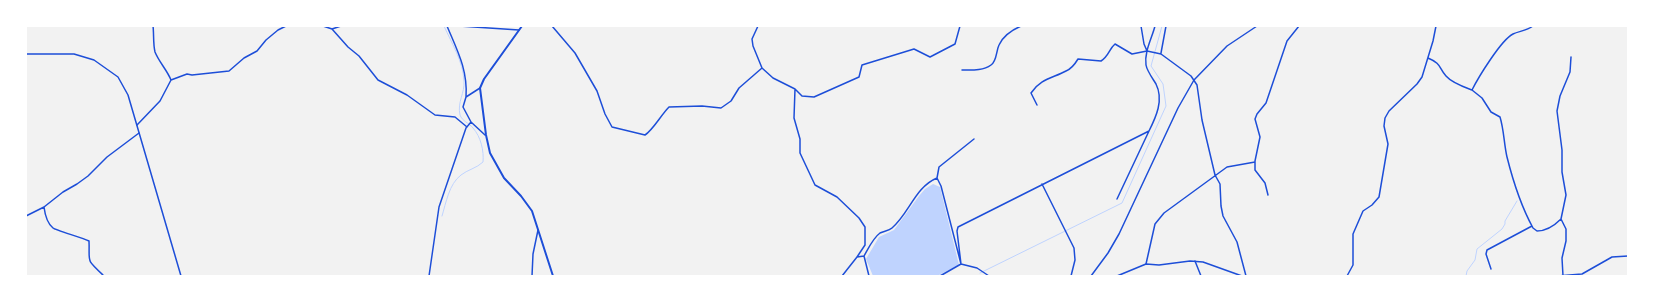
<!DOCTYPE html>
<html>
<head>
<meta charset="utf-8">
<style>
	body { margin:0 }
	#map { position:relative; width:1654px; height:302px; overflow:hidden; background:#f2f2f2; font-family:Manrope,sans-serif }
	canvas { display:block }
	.frame { position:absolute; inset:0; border:27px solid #fff; pointer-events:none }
</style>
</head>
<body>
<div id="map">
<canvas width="1654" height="302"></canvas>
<div class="frame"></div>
</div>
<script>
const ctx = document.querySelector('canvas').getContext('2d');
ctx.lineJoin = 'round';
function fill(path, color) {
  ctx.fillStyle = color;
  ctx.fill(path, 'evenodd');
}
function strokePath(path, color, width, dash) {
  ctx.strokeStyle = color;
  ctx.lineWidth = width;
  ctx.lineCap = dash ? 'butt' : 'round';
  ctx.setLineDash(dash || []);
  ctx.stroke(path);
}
fill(new Path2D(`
	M933,184L940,187L959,265L937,276H873L866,259L879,237L894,230L919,196L925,189Z`), '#bfd3fe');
strokePath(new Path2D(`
	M442,216C446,203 449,184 461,175C467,170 477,168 483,162C484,151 481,137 473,128C469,123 462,121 460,115C457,102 465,93 464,81C463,61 452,44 444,26
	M980,273L1122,203L1166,106L1163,84L1151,66L1162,26
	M1466,276L1467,271L1475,260L1477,249L1502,229L1505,224V221L1517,201`), '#bfd3fe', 1);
strokePath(new Path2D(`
	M153,26C154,34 153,44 155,52C159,62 167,70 171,80
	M323,26L332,29L348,47L359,56L378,80L407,95L435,115L455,117L467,127
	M447,26C457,50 468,70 466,97
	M459,26L519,30
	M552,26L575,53L597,91L605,114L612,127L645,135C653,130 661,115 669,107L702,106L721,108L731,101L739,88L762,68L773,78L795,89L802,96L814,97L859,77L862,65L914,49L930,57L955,44L960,26
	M758,26L752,39L753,46L762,68
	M1141,26L1144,44L1147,51
	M332,29L341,26
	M1161,53L1166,26
	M1428,58C1442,64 1438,67 1446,76C1452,83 1464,87 1472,90C1478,78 1501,40 1513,34C1519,31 1526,31 1533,26
	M962,70C971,70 983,71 991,65C997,61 996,51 999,45C1003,36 1012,30 1021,26
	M795,89L794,118L800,139V153L815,185L837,197L859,218L865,227V245L857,257
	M1472,90L1482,98L1491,112L1500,117C1504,130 1504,144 1507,157C1513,181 1521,206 1533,228L1537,231C1546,231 1555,225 1561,219
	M1037,105L1031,93C1040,79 1053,78 1066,71C1071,69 1075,64 1078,59L1101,61C1109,56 1109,49 1115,44L1132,54L1147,51L1161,54L1191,76L1197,85L1202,120L1215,175L1220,184L1221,206L1223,216L1237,242L1246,276
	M471,122L463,107L466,97L480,88
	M137,125L160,101L171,80L187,74L192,75L229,71L244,58L257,51L266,40L278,30L286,26
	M974,139L939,167L937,178L941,186L961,264L977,268L989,276
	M1042,184L1074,248L1075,260L1071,276
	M1268,195L1265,183L1255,170V161L1260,137L1255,119L1257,114L1266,103L1287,41L1299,26
	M1117,199L1149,131
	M44,207C45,215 47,223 53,228C55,230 83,238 89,241C90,263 85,258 103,275
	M26,216L44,207L63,192L77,184L88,176L107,157L139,133
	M1195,261L1201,276
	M1146,264L1155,224L1164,213L1227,167L1255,162
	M1491,269L1486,254L1487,250L1532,226
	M429,276L439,207L466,128L471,122L485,135
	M532,276L533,254L538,230
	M842,276L857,257L864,256
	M869,276L864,256C868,249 873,238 880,233C884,231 889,231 892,228C909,214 915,187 937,178
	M940,276L961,264L957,231L958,227L1149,131C1156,117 1164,100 1156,84C1153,79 1147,71 1146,65C1144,52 1152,38 1155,26
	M1347,276L1353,265V234L1363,211L1372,205L1379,197L1388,144L1384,126L1385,118L1389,111L1417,84L1422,77L1433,41L1436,26
	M1563,276L1562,258L1566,241V229L1561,219L1566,195L1562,172V150L1557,111L1560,96L1570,72L1571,57`), '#1d4ed8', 1.5);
strokePath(new Path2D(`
	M26,54H74L94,60L118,77L128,95L181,276
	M1091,276L1108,253L1119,234L1178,108L1194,80L1227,46L1257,26
	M1117,276L1146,264L1159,265L1190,261L1203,262L1242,276
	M1557,276L1582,274L1612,257L1628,256`), '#1d4ed8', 1.5);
strokePath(new Path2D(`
	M522,26L484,79L480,88L486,135L490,153L504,178L521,196L532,211L553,276`), '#1d4ed8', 2);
</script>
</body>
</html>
